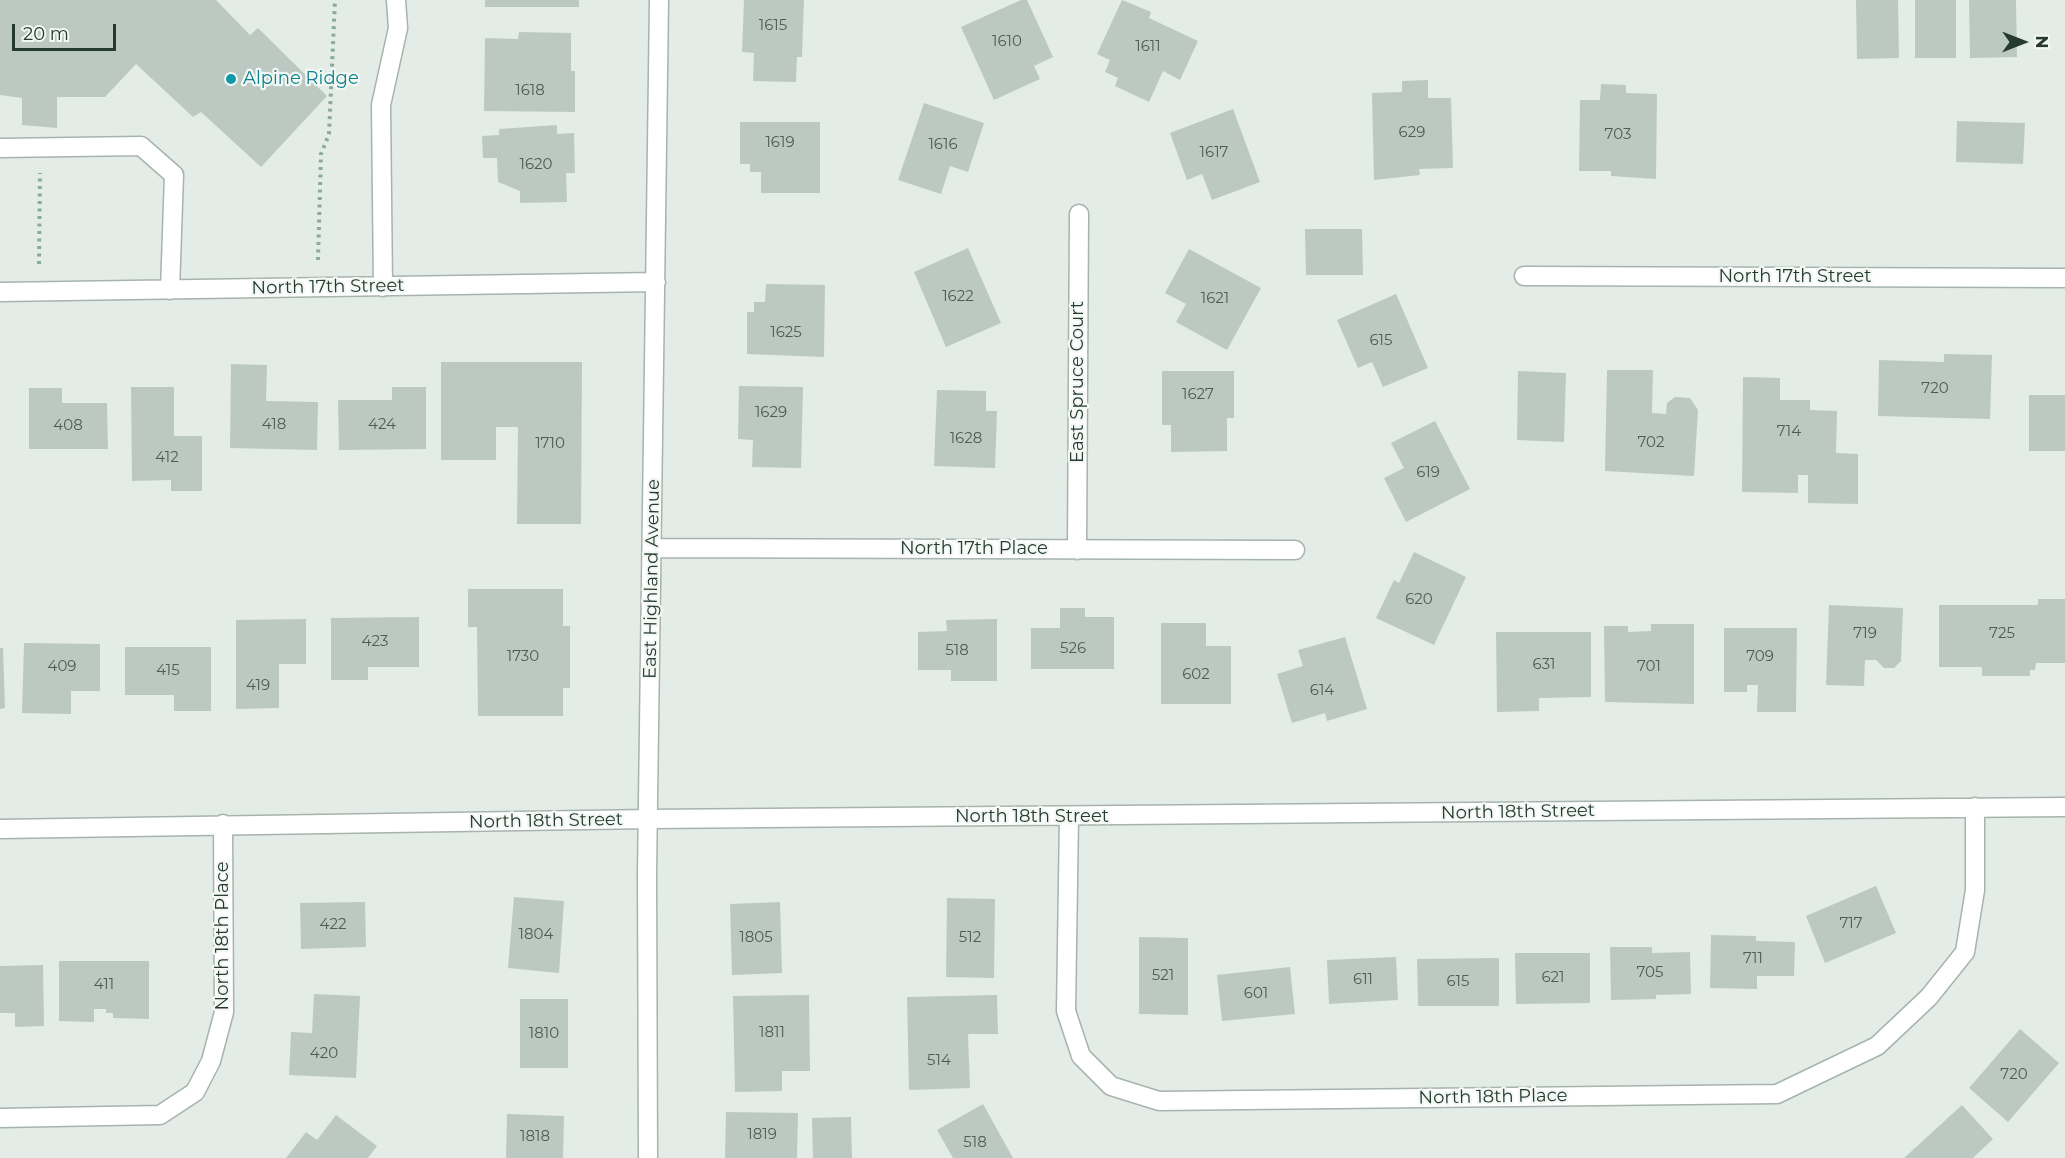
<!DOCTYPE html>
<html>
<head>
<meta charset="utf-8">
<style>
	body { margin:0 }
	#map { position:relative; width:2065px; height:1158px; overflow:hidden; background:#e4ece7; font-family:Montserrat,sans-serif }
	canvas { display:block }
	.north { position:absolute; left:1993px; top:12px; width:60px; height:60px; -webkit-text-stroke:4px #f4f8f5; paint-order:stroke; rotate:90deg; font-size:16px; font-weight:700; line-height:24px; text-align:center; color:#253b32 }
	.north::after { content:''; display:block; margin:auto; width:21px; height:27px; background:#253b32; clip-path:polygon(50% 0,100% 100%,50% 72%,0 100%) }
	.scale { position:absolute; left:12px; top:24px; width:104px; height:27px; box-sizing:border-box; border:3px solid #253b32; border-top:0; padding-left:8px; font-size:18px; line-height:21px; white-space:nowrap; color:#253b32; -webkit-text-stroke:4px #f4f8f5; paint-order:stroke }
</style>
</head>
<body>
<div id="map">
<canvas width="2065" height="1158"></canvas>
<div class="north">N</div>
<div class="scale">20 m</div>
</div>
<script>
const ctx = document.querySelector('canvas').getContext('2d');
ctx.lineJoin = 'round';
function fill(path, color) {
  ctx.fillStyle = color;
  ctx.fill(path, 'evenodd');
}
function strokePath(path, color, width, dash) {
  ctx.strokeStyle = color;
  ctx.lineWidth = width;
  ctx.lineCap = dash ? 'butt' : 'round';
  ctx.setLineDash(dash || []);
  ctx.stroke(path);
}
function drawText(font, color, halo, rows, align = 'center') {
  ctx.font = font + ' Montserrat,sans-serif';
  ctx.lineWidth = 4.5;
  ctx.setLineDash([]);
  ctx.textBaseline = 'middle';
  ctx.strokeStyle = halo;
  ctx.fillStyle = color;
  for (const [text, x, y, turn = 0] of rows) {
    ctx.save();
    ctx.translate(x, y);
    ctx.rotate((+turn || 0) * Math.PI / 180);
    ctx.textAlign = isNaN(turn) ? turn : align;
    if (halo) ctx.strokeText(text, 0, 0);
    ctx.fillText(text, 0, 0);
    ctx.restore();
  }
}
fill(new Path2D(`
	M0,0H216L250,35L258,28L327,96L261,167L201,112L193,117L136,64L105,97H57V128L22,125V98L0,95Z
	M485,0H579V7H485Z
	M744,0H804L802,57H797L796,82L753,81L754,53L742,52Z
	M1021,0H1027L1053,57L1034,66L1040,79L994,100L961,27Z
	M1122,0L1151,12L1149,18L1198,41L1180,80L1163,71L1149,102L1115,86L1118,78L1105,72L1110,60L1097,54Z
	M1856,0H1898L1899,58L1857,59Z
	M1915,0H1956V58H1915Z
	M1969,0H2016L2017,57L1970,58Z
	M519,32L571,33V71H575V112L484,111L485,38L518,39Z
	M1428,80V98H1451L1453,168L1419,169L1420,175L1374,180L1372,93L1402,92V81Z
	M1601,84L1626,85V93L1657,94L1656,179L1611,176V171H1579L1580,100H1600Z
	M924,103L984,123L968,172L950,166L941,194L898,180Z
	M1233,109L1260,182L1212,200L1202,174L1187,180L1170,133Z
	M1957,121L2025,123L2023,164L1956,162Z
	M740,122H820V193H761V172H750V164H740Z
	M557,125V134L574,133L575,173H566L567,202L520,203V191L498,182L497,158H483L482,136L499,135V129Z
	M1305,229H1362L1363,275H1306Z
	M968,248L1001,323L946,347L914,272Z
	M1189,249L1261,288L1227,350L1176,322L1186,304L1165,293Z
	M766,284L825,285L824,357L747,354V312H754V302H765Z
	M1396,294L1428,368L1383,387L1372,362L1358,368L1337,320Z
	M1944,354L1992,355L1990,419L1878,416L1879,360L1944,362Z
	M441,362H582L581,524H517L518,427H496V460H441Z
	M231,364L267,365L266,401L318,402L317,450L230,448Z
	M1607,370H1653L1652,413L1666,414L1667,403L1675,397L1690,398L1698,410L1694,476L1605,471Z
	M1162,371H1234V418H1227V451L1171,452V425H1162Z
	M1518,371L1566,373L1564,442L1517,440Z
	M1743,377L1780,378V400H1810V410L1837,411L1836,453L1858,454V504L1808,503V475H1798V493L1742,492Z
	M739,386L803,387L801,468L752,467L753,440L738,439Z
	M131,387H174V436H202V491H171V480L132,481Z
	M392,387H426V449L339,450L338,400H392Z
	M29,388H62V403H107L108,449H29Z
	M937,390L986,391V411H997L995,468L934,466Z
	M2029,395H2065V451H2029Z
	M1435,421L1470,489L1406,522L1384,478L1404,468L1391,443Z
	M1414,552L1466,577L1434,645L1376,618L1394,580L1399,583Z
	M468,589H563V626H570V688H563V716H478L477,627H468Z
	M2038,599H2065V663H2036L2035,670H2030V676H1982V667H1939V605H2038Z
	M1829,605L1903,608L1901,661L1894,668H1884L1876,660H1865L1864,686L1826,685Z
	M1060,608H1085V617H1114V669H1031V628H1060Z
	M419,617V667H368V680H331V618Z
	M306,619V664H279V708L236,709V620Z
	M997,619V681H951V670H918V632L947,631L946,620Z
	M1161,623H1206V646H1231V704H1161Z
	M1651,624H1694V704L1605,702L1604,626H1628V632L1651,631Z
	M1724,628H1797L1796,712H1757L1758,685H1747V692H1724Z
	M1496,632H1591V697L1539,698V711L1497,712Z
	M1345,637L1367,709L1327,721L1325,713L1292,723L1277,674L1303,666L1298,650Z
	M24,643L100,644V691H71V714L22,713Z
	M125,647H211V711H174V695H125Z
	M0,648H3L5,708L0,709Z
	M1876,886L1896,933L1825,963L1806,916Z
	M514,897L564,901L559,973L508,968Z
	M947,898L995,899L994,978L946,977Z
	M365,902L366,947L301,949L300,903Z
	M780,902L782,973L732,975L730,904Z
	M1711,935L1756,936V941L1795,942L1794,976H1757V989L1710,988Z
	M1139,937L1188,938V1015L1139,1014Z
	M1610,947H1652V953L1690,952L1691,994L1656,995V999L1611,1000Z
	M1515,953H1590V1003L1516,1004Z
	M1396,957L1398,1000L1329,1004L1327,960Z
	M1499,958V1006H1418L1417,959Z
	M59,961H149V1019L113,1018V1013H106V1009H94V1022L59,1021Z
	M43,965L44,1026L15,1027V1013H0V966Z
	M1290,967L1295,1014L1222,1021L1217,975Z
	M314,994L360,996L356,1078L289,1075L291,1032L312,1033Z
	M809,995L810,1071H782V1091L735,1092L733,996Z
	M997,995L998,1034H968L970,1088L909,1090L907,997Z
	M520,999H568V1068H520Z
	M2020,1029L2059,1063L2008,1122L1969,1088Z
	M983,1104L1013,1158H953L937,1130Z
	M1962,1105L1993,1139L1973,1158H1904Z
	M726,1112L798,1113L797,1158H725Z
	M507,1114L564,1116L563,1158H506Z
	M336,1115L377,1146L368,1158H286L306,1132L317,1140Z
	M851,1117L852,1158H813L812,1118Z`), '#bcc9c2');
const minor = new Path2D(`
	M0,148L141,146L174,175L170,290
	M1524,276L2065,278
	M383,287L381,105L398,28L396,0
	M0,292L656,282
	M653,548L1295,550
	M1077,550L1079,214
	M1069,817L1066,1011L1081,1056L1111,1086L1159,1101L1777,1094L1877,1046L1929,997L1965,952L1975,890V807
	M0,829L649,819L2065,807
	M0,1118L160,1115L195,1092L211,1061L224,1012L223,824
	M648,1158L647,873L659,0`);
strokePath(minor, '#a7b3ad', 21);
strokePath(new Path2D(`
	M318,260L321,154L329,134L335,0
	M39,264L40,173`), '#88ab9b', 4, [3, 4.5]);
strokePath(minor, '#fff', 18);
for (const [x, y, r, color] of [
	[231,79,6,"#0f9aa8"]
]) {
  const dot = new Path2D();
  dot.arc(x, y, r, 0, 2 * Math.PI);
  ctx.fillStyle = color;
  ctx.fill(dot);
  strokePath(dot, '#f4f8f5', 2);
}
drawText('15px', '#4b5e56', null, [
	["1615",773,26],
	["1610",1007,42],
	["1611",1148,47],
	["1618",530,91],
	["629",1412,133],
	["703",1618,135],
	["1619",780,143],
	["1616",943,145],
	["1617",1214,153],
	["1620",536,165],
	["1622",958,297],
	["1621",1215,299],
	["1625",786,333],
	["615",1381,341],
	["720",1935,389],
	["1627",1198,395],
	["1629",771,413],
	["418",274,425],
	["424",382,425],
	["408",68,426],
	["714",1789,432],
	["1628",966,439],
	["702",1651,443],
	["1710",550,444],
	["412",167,458],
	["619",1428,473],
	["620",1419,600],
	["719",1865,634],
	["725",2002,634],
	["423",375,642],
	["526",1073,649],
	["518",957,651],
	["1730",523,657],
	["709",1760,657],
	["631",1544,665],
	["409",62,667],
	["701",1649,667],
	["415",168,671],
	["602",1196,675],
	["419",258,686],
	["614",1322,691],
	["717",1851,924],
	["422",333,925],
	["1804",536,935],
	["1805",756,938],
	["512",970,938],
	["711",1753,959],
	["705",1650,973],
	["521",1163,976],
	["621",1553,978],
	["611",1363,980],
	["615",1458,982],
	["411",104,985],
	["601",1256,994],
	["1811",772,1033],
	["1810",544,1034],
	["420",324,1054],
	["514",939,1061],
	["720",2014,1075],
	["1819",762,1135],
	["1818",535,1137],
	["518",975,1143]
]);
drawText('18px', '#0d838f', '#f4f8f5', [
	["Alpine Ridge",243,79]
], 'left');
drawText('18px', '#253b32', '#f4f8f5', [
	["North 17th Street",1795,277],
	["North 17th Street",328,287,-1],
	["East Spruce Court",1078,382,-90],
	["North 17th Place",974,549],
	["East Highland Avenue",652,579,-89],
	["North 18th Street",1518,812,-1],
	["North 18th Street",1032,817],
	["North 18th Street",546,821,-1],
	["North 18th Place",223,936,-90],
	["North 18th Place",1493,1097,-1]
]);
</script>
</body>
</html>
